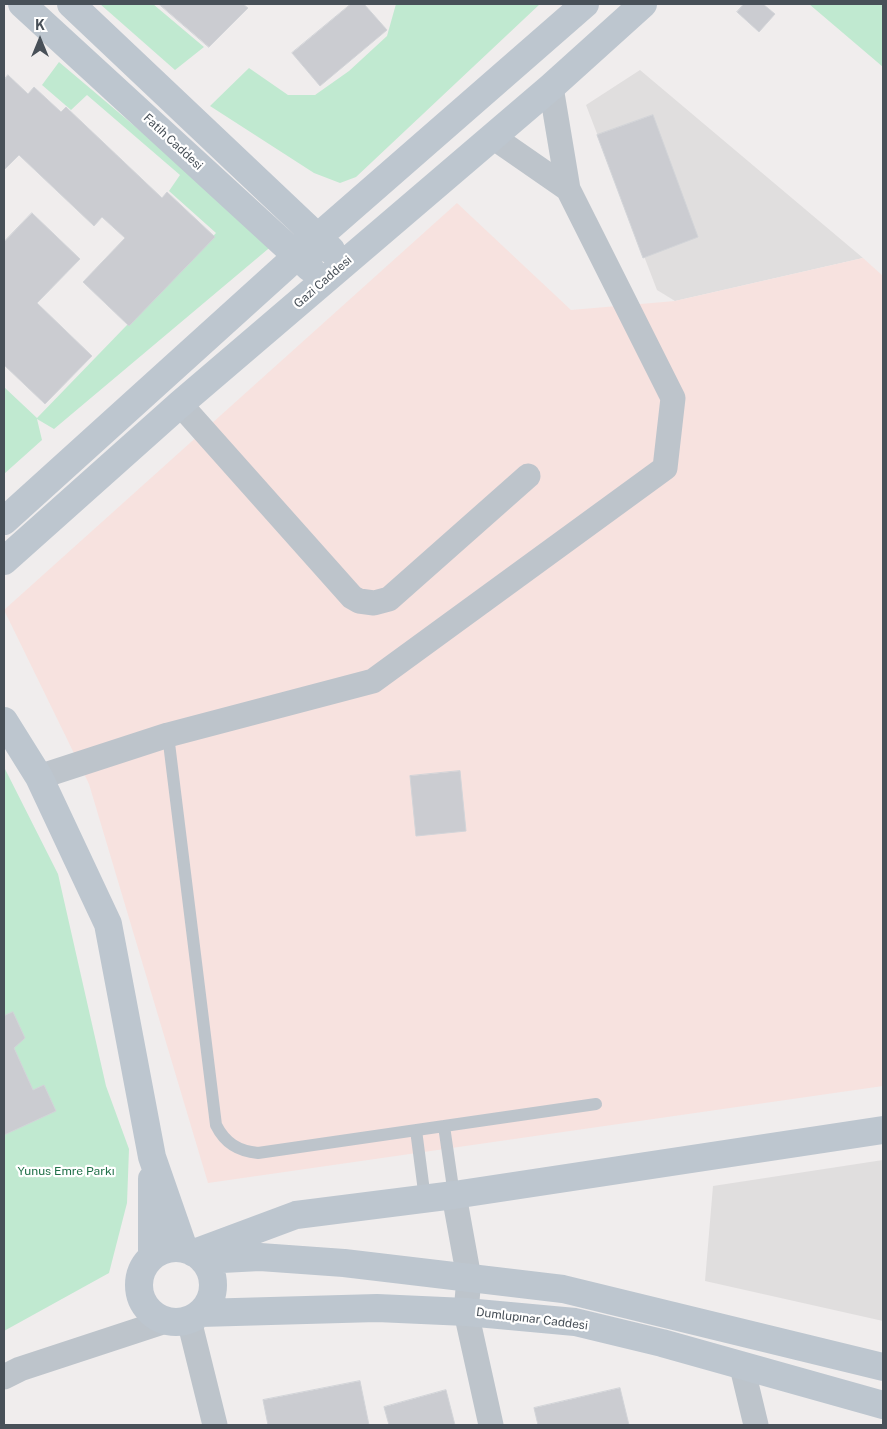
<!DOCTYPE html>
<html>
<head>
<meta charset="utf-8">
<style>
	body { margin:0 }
	#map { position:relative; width:887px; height:1429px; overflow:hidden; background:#f0eded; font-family:"Public Sans",sans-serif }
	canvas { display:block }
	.frame { position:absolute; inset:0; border:5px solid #485058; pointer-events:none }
	.north { position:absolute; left:15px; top:15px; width:50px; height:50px; -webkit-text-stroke:4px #fff; paint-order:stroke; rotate:0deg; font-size:14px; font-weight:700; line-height:20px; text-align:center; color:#485058 }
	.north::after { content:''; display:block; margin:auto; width:18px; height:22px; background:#485058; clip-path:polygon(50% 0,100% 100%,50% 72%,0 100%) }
</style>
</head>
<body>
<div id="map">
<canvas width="887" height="1429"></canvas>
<div class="frame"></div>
<div class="north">K</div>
</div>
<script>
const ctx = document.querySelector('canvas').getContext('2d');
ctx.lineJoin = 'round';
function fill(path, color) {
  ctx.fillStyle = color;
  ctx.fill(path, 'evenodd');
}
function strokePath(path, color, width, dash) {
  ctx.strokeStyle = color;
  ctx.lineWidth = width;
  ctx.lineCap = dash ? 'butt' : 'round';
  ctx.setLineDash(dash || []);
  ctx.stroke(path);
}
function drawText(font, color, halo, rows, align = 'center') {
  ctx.font = font + ' "Public Sans",sans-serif';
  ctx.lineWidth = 4.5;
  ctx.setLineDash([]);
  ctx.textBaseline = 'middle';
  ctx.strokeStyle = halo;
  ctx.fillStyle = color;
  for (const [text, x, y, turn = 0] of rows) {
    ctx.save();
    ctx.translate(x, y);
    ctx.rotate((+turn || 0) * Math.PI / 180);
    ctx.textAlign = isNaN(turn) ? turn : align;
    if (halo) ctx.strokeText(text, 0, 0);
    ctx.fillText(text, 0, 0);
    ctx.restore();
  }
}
fill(new Path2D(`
	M640,70L863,258L675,301L657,290L586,105Z
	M883,1160V1321L705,1281L713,1186Z`), '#e0dede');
fill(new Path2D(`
	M457,203L571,310L675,301L863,258L883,276V1086L208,1183L89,784L4,610Z`), '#f7e2df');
fill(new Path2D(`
	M100,4H153L204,47L175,70Z
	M396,4H540L356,177L340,183L314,173L210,106L249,68L288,95H315L349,71L387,36Z
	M809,4H883V67Z
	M59,62L274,244L54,429L37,419L42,440L4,474V387L37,418L216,233L169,191L180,175L87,95L71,110L42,85Z
	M4,767L58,874L106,1086L129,1149L127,1203L109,1273L4,1331Z`), '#c0e9d0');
const building = new Path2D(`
	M159,4H243L248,8L209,47Z
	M351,4H364L387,30L320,86L292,53Z
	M744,4H763L775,14L759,32L737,12Z
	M8,75L28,94L34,87L61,112L66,107L162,198L167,192L215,237L129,326L83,282L125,238L102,217L94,226L19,155L4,170V80Z
	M653,115L698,237L643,258L597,135Z
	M32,213L80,259L37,303L92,356L45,404L4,365V242Z
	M460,771L466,831L416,836L410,776Z
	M13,1012L25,1038L14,1048L33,1090L44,1085L56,1111L4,1135V1016Z
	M360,1381L369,1425H268L263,1400Z
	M620,1388L629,1425H538L534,1408Z
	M446,1390L455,1425H389L384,1407Z`);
fill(building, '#cbccd1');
strokePath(building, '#d2d4d8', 1);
strokePath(new Path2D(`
	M168,735L216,1125C225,1143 238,1151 258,1153L596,1104
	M444,1126L454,1195
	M416,1130L425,1199`), '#bdc4cb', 12);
strokePath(new Path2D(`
	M493,137L568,189
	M180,404L352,597L359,601L374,603L389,599L528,476
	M39,777L168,735L373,681L665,468L673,398L568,189L551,87
	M454,1195L469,1278L466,1312L491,1425
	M189,1320L215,1425
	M742,1367L756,1425
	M4,1377L20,1369L166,1321`), '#bdc4cb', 25);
strokePath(new Path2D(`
	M22,4L310,268
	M71,4L331,250
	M4,521L318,237L585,4
	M4,561L180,404L551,87L643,4
	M4,721L39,777L108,924L152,1157L184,1249
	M139 1285a37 37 0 1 1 74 0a37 37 0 1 1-74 0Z
	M194,1253L296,1215L454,1195L883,1130
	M152,1256V1179
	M203,1260L260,1257L344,1263L563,1289L883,1367
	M200,1313L377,1308L466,1312L575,1322L662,1343L883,1405`), '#bdc6cf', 28);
drawText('12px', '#485058', '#fff', [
	["Fatih Caddesi",173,142,43],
	["Gazi Caddesi",323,282,-41],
	["Dumlupınar Caddesi",532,1319,7]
]);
drawText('12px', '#217149', '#fff', [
	["Yunus Emre Parkı",66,1171]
]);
</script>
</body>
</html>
